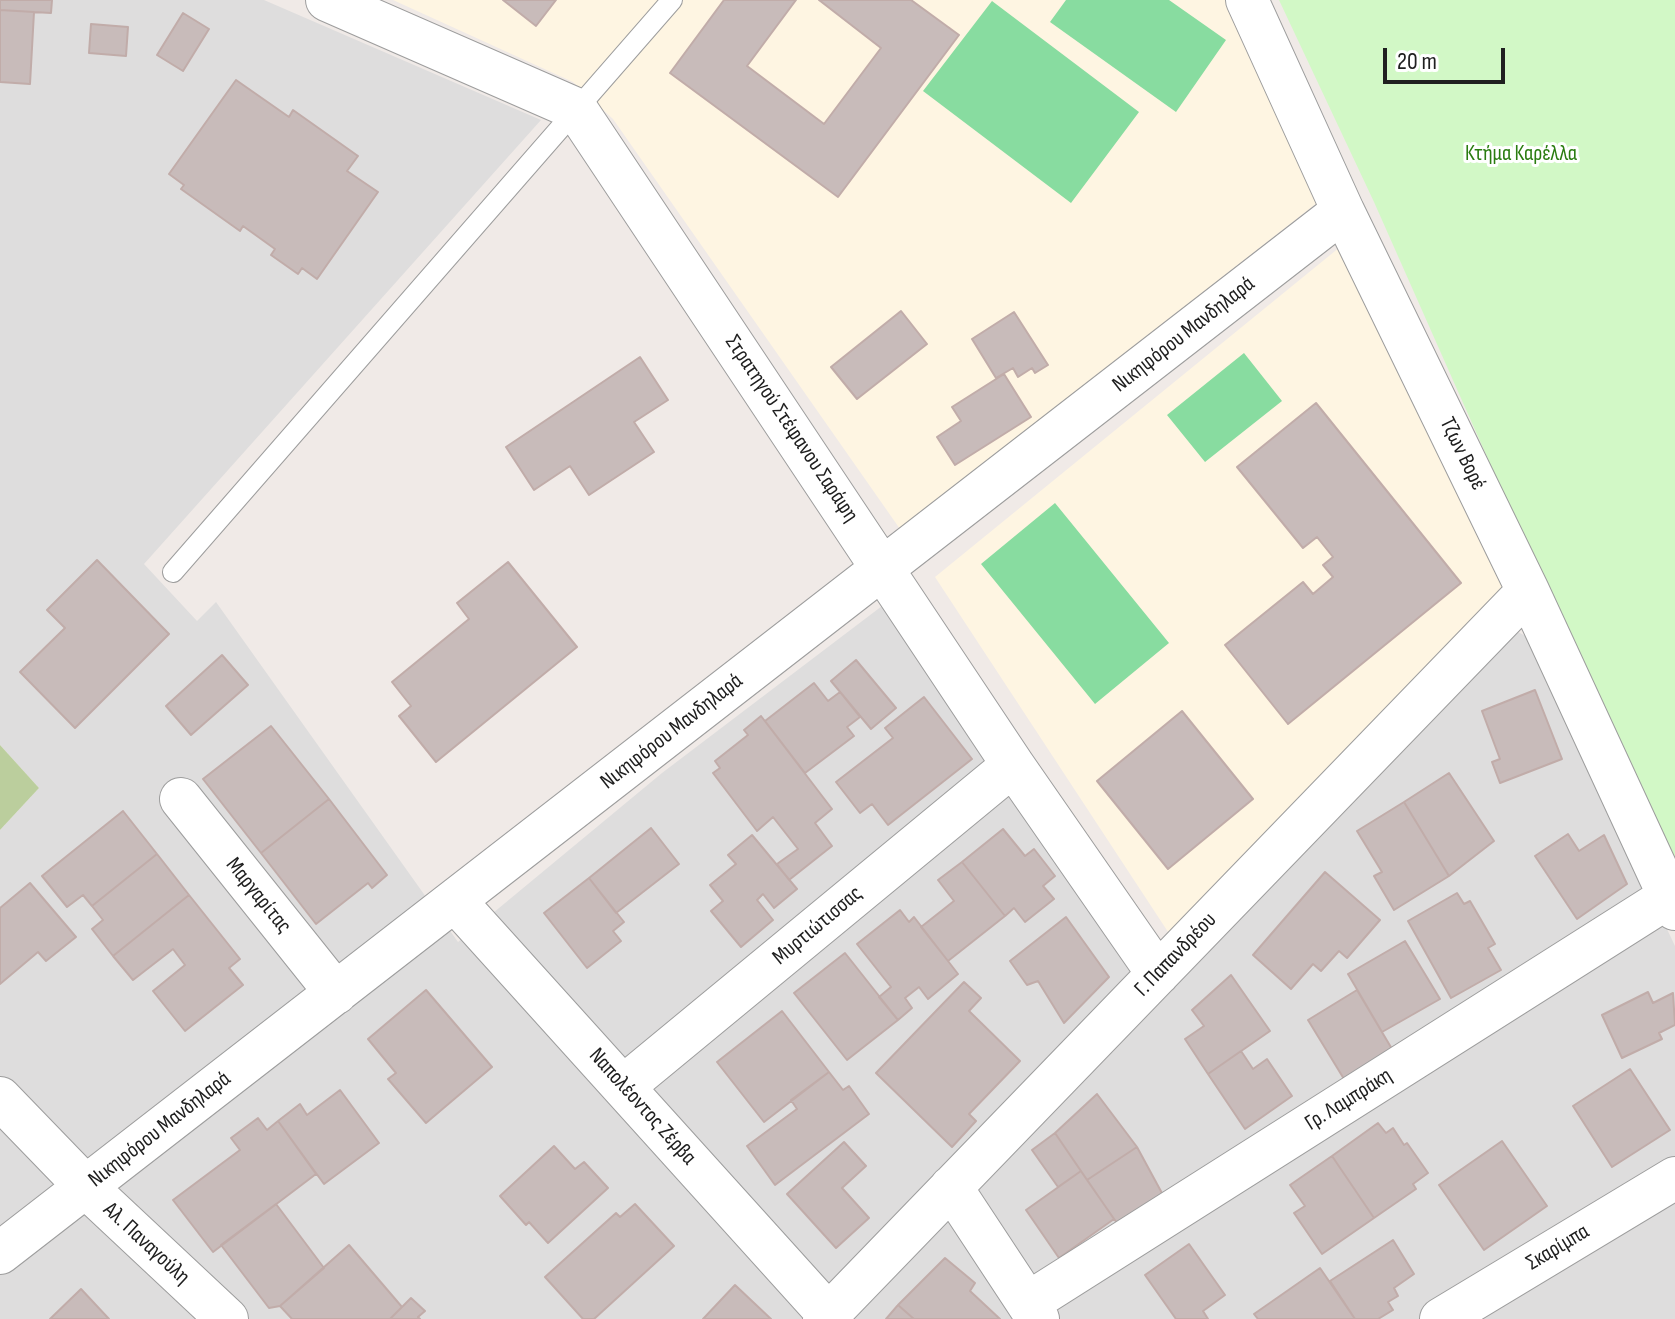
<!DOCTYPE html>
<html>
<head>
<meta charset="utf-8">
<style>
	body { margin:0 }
	#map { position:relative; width:1675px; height:1319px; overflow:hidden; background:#f0eae7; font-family:"Sofia Sans Condensed",sans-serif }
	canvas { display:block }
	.scale { position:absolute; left:1383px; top:48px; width:122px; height:36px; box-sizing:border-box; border:4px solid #202020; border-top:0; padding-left:10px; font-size:24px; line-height:28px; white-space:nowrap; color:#202020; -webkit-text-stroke:6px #fff; paint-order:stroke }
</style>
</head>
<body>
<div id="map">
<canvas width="1675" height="1319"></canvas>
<div class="scale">20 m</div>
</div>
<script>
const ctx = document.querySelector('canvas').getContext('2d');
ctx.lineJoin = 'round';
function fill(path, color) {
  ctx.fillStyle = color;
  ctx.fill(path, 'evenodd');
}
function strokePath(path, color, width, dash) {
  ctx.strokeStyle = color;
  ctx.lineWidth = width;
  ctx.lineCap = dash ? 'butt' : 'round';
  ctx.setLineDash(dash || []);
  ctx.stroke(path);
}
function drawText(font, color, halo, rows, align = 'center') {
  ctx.font = font + ' "Sofia Sans Condensed",sans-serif';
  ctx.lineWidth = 6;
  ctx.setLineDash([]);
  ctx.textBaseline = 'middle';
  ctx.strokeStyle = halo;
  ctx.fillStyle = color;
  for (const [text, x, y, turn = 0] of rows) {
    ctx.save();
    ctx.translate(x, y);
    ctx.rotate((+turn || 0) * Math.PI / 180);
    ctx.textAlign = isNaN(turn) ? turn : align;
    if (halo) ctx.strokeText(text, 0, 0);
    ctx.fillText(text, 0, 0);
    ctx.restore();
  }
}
fill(new Path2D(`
	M0,0H264L541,120L144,564L197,621L216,602L458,942L662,773L882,606L1156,1004L1507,626L1529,638L1675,946V1319H0V830L39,788L0,745Z`), '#dedddd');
fill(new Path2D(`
	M393,0H1225L1318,202L900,529L613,119L573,82Z
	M1340,247L1517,589L1176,944L935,577Z`), '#fef5e2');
fill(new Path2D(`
	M0,745L39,788L0,830Z`), '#bbce9d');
fill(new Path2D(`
	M1279,0H1675V881L1374,202Z`), '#d2f8c6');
fill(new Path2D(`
	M1066,0H1169L1226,40L1176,112L1050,22Z
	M992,1L1139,112L1071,203L923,91Z
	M1244,353L1282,401L1205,462L1167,415Z
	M1055,503L1169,643L1095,704L981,564Z`), '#88dca0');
const building = new Path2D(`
	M0,0H52L51,13L0,10Z
	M503,0H556L536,26Z
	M724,0H796L747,66L824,124L881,48L819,0H911L959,35L838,197L670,73Z
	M0,10L34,12L30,84L0,82Z
	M183,13L209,29L183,71L157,55Z
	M91,24L128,27L126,56L89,53Z
	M236,80L289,117L293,110L358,156L347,171L378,192L317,279L302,268L298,274L271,255L275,249L243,226L240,231L181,189L184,185L169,174Z
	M901,311L927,344L857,399L831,367Z
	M1014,312L1048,365L1035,373L1032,368L1018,377L1013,368L996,378L972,339Z
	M640,357L668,400L634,422L654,452L589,495L570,466L534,490L506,447Z
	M1004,374L1031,417L955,465L937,437L961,421L952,407Z
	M1316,403L1461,583L1288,724L1225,645L1303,582L1313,594L1333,577L1323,565L1333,557L1317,537L1303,548L1237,467Z
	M97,560L169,634L75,728L20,672L65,628L47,610Z
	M508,562L577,647L436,762L399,716L411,706L392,682L469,619L457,603Z
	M222,655L248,685L191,735L166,706Z
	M856,660L896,708L871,729L831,681Z
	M814,683L828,701L840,692L860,717L847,727L854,736L805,773L765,721Z
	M1535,690L1562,759L1500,783L1492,762L1500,759L1482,711Z
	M924,697L972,759L888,825L872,804L860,813L836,782L893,738L885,728Z
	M1182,711L1253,799L1168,869L1097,781Z
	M761,716L832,809L815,823L832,846L789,880L777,864L798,849L773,817L757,831L713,773L720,768L715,761L748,735L744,730Z
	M271,726L329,799L261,853L203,779Z
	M1449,773L1494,841L1449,876L1404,802Z
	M329,799L387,875L372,888L368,883L316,924L261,853Z
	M1404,802L1449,876L1394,910L1374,876L1382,872L1357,831Z
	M123,811L157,854L92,906L83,895L67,907L42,876Z
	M651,828L679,864L616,913L589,878Z
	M1003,829L1025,856L1034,849L1055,876L1043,886L1054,899L1025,922L1014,908L1005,916L962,862Z
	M1568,834L1579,851L1604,835L1627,884L1577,919L1535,856Z
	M752,835L797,889L774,908L763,894L757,900L773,920L741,947L711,911L723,901L710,885L736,864L728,855Z
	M157,854L189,895L113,956L92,929L103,920L92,906Z
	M962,862L1005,916L948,961L921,927L954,901L938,880Z
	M1325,872L1380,920L1347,958L1339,951L1321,971L1313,964L1291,989L1253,955Z
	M589,878L624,922L613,931L621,941L587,968L544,913Z
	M30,883L76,937L46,961L38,952L0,984V908Z
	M1457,893L1464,904L1470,901L1495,944L1488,948L1501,970L1451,998L1408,921Z
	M189,895L240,959L229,968L243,985L185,1031L153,991L185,965L173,949L133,980L113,956Z
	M900,910L909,922L914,917L958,974L928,999L919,987L905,998L912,1008L898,1020L879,997L891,987L857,944Z
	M1066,917L1109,977L1064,1023L1038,981L1027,985L1010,961Z
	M1405,941L1440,999L1382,1032L1348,974Z
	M845,953L898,1020L847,1060L794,993Z
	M1231,975L1270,1031L1208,1074L1185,1039L1204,1026L1192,1010Z
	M964,982L981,998L969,1011L1020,1061L969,1114L976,1121L952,1147L876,1073Z
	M426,990L492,1067L426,1123L388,1079L396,1073L368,1039Z
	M1357,990L1392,1049L1344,1079L1308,1020Z
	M1648,992L1653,1003L1673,993L1675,1025L1659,1033L1662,1039L1622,1058L1602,1015Z
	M782,1011L829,1072L764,1122L717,1062Z
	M1241,1051L1253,1069L1267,1059L1292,1096L1245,1129L1208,1074Z
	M1630,1069L1670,1130L1612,1167L1573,1106Z
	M829,1072L843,1090L849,1086L869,1114L775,1185L747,1146L797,1109L791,1100Z
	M340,1090L379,1143L324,1184L278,1121L300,1104L307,1115Z
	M1097,1094L1137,1147L1087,1180L1055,1133Z
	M258,1118L267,1130L278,1121L316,1174L213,1252L173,1200L240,1150L231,1138Z
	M1378,1123L1386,1133L1393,1128L1404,1145L1407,1143L1428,1173L1413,1184L1416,1189L1374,1218L1332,1156Z
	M1055,1133L1081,1171L1058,1187L1032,1150Z
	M1502,1141L1547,1206L1484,1250L1439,1185Z
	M844,1142L866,1166L842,1188L869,1218L836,1248L787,1194Z
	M554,1146L575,1169L584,1162L608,1188L548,1243L529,1222L526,1225L500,1196Z
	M1137,1147L1163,1195L1119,1226L1087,1180Z
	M1332,1156L1374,1218L1322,1254L1294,1213L1305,1206L1290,1185Z
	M1081,1171L1114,1219L1059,1258L1026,1210Z
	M276,1204L324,1268L280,1306L269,1308L221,1245Z
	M635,1204L674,1246L594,1319H583L545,1277L616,1213L620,1217Z
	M1393,1240L1414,1274L1394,1288L1398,1296L1388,1302L1393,1310L1378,1319H1355L1330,1281Z
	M1189,1244L1225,1295L1203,1311L1208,1319H1176L1145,1275Z
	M349,1245L402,1307L390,1319H292L280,1306Z
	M945,1258L975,1283L970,1291L1000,1319H914L898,1305Z
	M1320,1268L1355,1319H1258L1254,1314Z
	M735,1285L771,1319H703Z
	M81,1289L109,1319H50Z
	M411,1298L425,1311L418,1317L420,1319H390Z
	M898,1305L914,1319H886Z`);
fill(building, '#c8bbba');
strokePath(building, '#c1aca9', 2);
const lane = new Path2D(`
	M173,572L672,0`);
const street = new Path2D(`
	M327,0L576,109L1013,765L1158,974
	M1247,0L1343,211L1528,591L1675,909
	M181,799L336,993
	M455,901L828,1314
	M624,1086L1013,765
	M0,1098L86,1187L227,1319
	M951,1187L1038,1319
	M0,1253L1343,211
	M1028,1303L1670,896
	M824,1319L1528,591
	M1441,1319L1675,1178`);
strokePath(lane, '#9d9d9d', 22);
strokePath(street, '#9d9d9d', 44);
strokePath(lane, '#fff', 20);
strokePath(street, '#fff', 42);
drawText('22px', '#2a7c10', '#fff', [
	["Κτήμα Καρέλλα",1521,154]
]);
drawText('22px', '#202020', '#fff', [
	["Νικηφόρου Μανδηλαρά",1184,335,-38],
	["Στρατηγού Στέφανου Σαράφη",791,429,56],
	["Τζων Βορέ",1462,454,64],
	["Νικηφόρου Μανδηλαρά",672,732,-38],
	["Μαργαρίτας",258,896,51],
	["Μυρτιώτισσας",818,926,-40],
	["Γ. Παπανδρέου",1176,955,-46],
	["Γρ. Λαμπράκη",1349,1100,-32],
	["Ναπολέοντος Ζέρβα",642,1107,48],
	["Νικηφόρου Μανδηλαρά",160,1130,-38],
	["Αλ. Παναγούλη",146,1244,43],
	["Σκαρίμπα",1558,1248,-31]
]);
</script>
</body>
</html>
